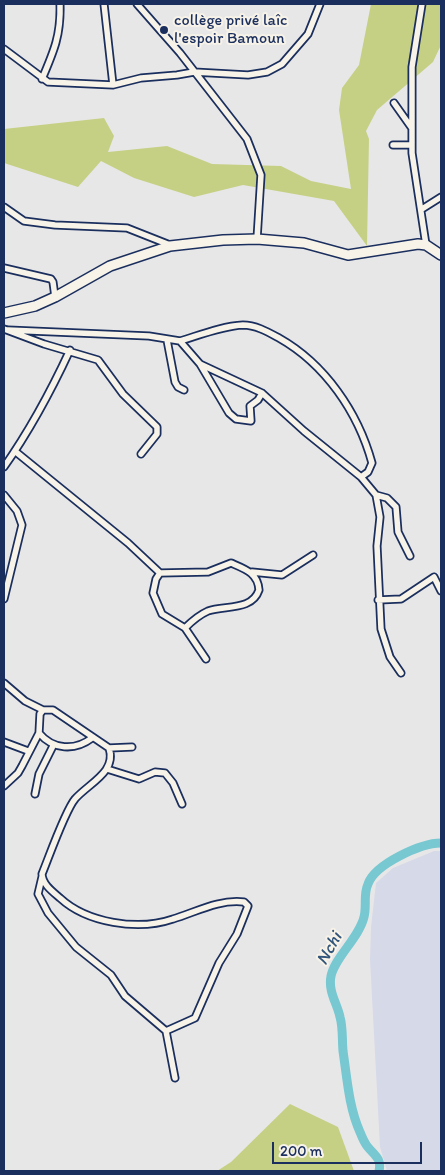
<!DOCTYPE html>
<html>
<head>
<meta charset="utf-8">
<style>
	body { margin:0 }
	#map { position:relative; width:445px; height:1175px; overflow:hidden; background:#e8e7e8; font-family:Itim,sans-serif }
	canvas { display:block }
	.frame { position:absolute; inset:0; border:5px solid #1b2f5e; pointer-events:none }
	.scale { position:absolute; left:272px; top:1142px; width:150px; height:22px; box-sizing:border-box; border:2px solid #1b2f5e; border-top:0; padding-left:6px; font-size:15px; line-height:18px; white-space:nowrap; color:#1b2f5e; -webkit-text-stroke:4px #f7f3e8; paint-order:stroke }
</style>
</head>
<body>
<div id="map">
<canvas width="445" height="1175"></canvas>
<div class="frame"></div>
<div class="scale">200 m</div>
</div>
<script>
const ctx = document.querySelector('canvas').getContext('2d');
ctx.lineJoin = 'round';
function fill(path, color) {
  ctx.fillStyle = color;
  ctx.fill(path, 'evenodd');
}
function strokePath(path, color, width, dash) {
  ctx.strokeStyle = color;
  ctx.lineWidth = width;
  ctx.lineCap = dash ? 'butt' : 'round';
  ctx.setLineDash(dash || []);
  ctx.stroke(path);
}
function drawText(font, color, halo, rows, align = 'center') {
  ctx.font = font + ' Itim,sans-serif';
  ctx.lineWidth = 4;
  ctx.setLineDash([]);
  ctx.textBaseline = 'middle';
  ctx.strokeStyle = halo;
  ctx.fillStyle = color;
  for (const [text, x, y, turn = 0] of rows) {
    ctx.save();
    ctx.translate(x, y);
    ctx.rotate((+turn || 0) * Math.PI / 180);
    ctx.textAlign = isNaN(turn) ? turn : align;
    if (halo) ctx.strokeText(text, 0, 0);
    ctx.fillText(text, 0, 0);
    ctx.restore();
  }
}
fill(new Path2D(`
	M434,851H441V1171H387L380,1147L370,960L371,927L376,883L393,868Z`), '#d6d9e8');
fill(new Path2D(`
	M371,4H441V45L433,62L377,110L366,131L369,139L367,246L334,201L243,185L194,197L134,178L101,161L78,187L4,163V129L104,118L114,136L108,152L167,146L212,164L281,166L311,181L351,189L339,110L342,88L359,65Z
	M290,1104L338,1127L354,1171H217L231,1162Z`), '#c6d084');
strokePath(new Path2D(`
	M379,1171C382,1158 374,1155 367,1146C364,1142 362,1137 360,1132C349,1108 347,1078 343,1051C342,1040 343,1027 340,1017C337,1003 328,992 331,976C335,957 359,938 364,917C367,905 363,895 368,884C375,864 421,843 441,843`), '#77c8d1', 9);
const minor = new Path2D(`
	M104,4L113,85
	M137,4L180,53L247,139L261,175L257,239
	M422,4L412,67V153L426,245
	M4,49L48,82L113,85L141,78L177,75L194,72L248,75L267,72L282,64L308,34L320,4
	M42,79C54,51 61,35 60,4
	M394,103L411,127
	M393,145H412
	M4,207L24,221L55,225L127,228L170,245
	M422,209L441,197
	M4,268L51,279L53,282L55,297
	M4,329L44,344L98,360L123,394L157,427V434L141,454
	M8,330L149,336L180,341L200,364L262,393L304,431L361,477L376,495L380,517L377,546L381,629L390,657L401,673
	M167,340L175,382L178,387L184,390
	M180,341C200,335 222,326 243,325C256,325 268,332 279,338C325,364 358,412 372,463L368,472L361,477
	M200,364L229,413L236,419L251,421L250,406L258,400L262,393
	M16,452L128,543L160,573
	M4,467C30,430 51,391 70,350
	M4,495L17,511L22,525L4,599
	M376,495L387,498L396,507L398,532L410,556
	M252,572L282,575L313,555
	M378,600L401,599L434,577L441,591
	M185,628C192,621 199,615 208,611C225,605 252,611 259,590C258,573 245,569 231,563L208,572L160,573L156,579L153,593L162,614L185,628L206,659
	M4,683L25,701L43,710
	M39,733C53,750 75,751 92,738
	M4,742L28,751
	M109,748L132,747
	M107,769L139,779L155,772L165,773L173,783L182,804
	M4,786L18,773L22,766L39,733L40,714L43,710H53L109,748C117,772 89,783 75,799C65,811 49,857 42,874C42,884 53,892 60,898C87,923 138,931 173,919C196,912 219,899 244,902L248,906L237,934L219,963L195,1018L166,1031
	M35,794L39,774L53,746
	M42,877L38,894L48,913L76,947L111,975L125,996L166,1031L175,1078`);
const secondary = new Path2D(`
	M4,313L35,306L55,297L110,266L170,246L223,240L257,239L304,243L348,255L418,244L426,245L441,255`);
strokePath(minor, '#1b2f5e', 9);
strokePath(secondary, '#1b2f5e', 12);
strokePath(minor, '#f7f3e8', 5.5);
strokePath(secondary, '#f7f3e8', 9);
for (const [x, y, r, color] of [
	[164,30,5,"#1b2f5e"]
]) {
  const dot = new Path2D();
  dot.arc(x, y, r, 0, 2 * Math.PI);
  ctx.fillStyle = color;
  ctx.fill(dot);
  strokePath(dot, '#f7f3e8', 2);
}
drawText('16px', '#1b2f5e', '#f7f3e8', [
	["collège privé laîc",174,21],
	["l'espoir Bamoun",174,39]
], 'left');
drawText('italic 18px', '#32557b', '#f7f3e8', [
	["Nchi",330,949,-61]
]);
</script>
</body>
</html>
